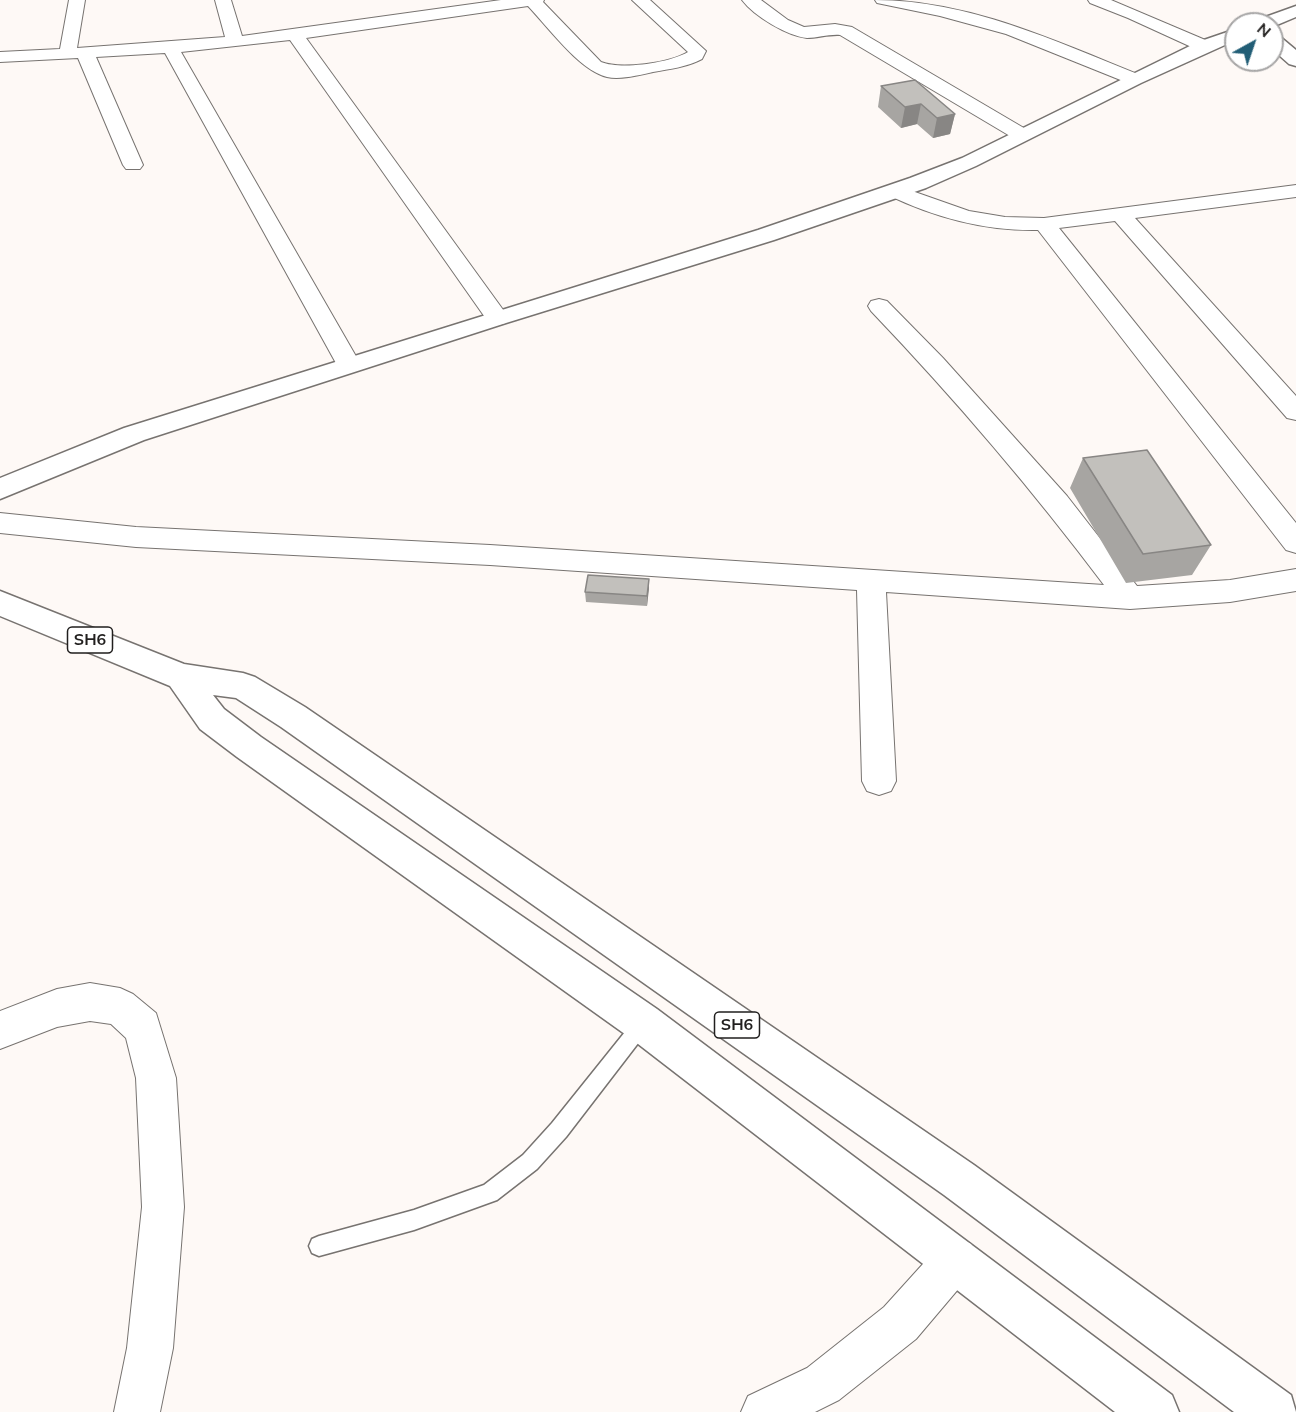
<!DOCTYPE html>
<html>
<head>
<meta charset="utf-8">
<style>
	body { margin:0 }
	#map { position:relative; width:1296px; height:1412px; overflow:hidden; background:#fef9f6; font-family:Mulish,sans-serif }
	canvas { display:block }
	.north { position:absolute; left:1224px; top:12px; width:60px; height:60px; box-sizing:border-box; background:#fff; border:2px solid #a6a5a5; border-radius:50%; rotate:40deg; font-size:16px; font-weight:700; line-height:24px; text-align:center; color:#211f1e }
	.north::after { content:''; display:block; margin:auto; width:21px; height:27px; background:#225e76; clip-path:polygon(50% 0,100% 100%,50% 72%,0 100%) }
</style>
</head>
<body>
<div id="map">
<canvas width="1296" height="1412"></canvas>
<div class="north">N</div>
</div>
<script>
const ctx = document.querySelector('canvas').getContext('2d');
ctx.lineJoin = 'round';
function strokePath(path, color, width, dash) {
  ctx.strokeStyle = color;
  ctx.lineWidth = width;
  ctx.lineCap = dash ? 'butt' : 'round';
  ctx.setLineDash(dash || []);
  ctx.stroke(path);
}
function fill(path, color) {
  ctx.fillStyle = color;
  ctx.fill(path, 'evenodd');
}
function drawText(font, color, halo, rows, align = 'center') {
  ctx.font = font + ' Mulish,sans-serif';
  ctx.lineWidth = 4.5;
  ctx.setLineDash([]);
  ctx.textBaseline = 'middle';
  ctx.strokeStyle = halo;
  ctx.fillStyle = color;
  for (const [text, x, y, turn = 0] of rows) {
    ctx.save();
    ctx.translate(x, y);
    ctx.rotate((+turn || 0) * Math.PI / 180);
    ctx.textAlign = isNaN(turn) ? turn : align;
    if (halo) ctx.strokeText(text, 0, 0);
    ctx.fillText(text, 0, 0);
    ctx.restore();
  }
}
const service = new Path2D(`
	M643,1014L649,1017L652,1023L649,1029L566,1137L537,1169L497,1200L414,1230L319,1256L312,1253L309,1246L312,1239L319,1236L414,1210L484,1185L523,1155L552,1123L637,1017Z`);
const minor = new Path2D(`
	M69,0H85L77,48L225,37L215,0H231L242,36L501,0H544L543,2L601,62C621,70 669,63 688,52L632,0H650L706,51L702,59C687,67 670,69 653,72C640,75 620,80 607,77C579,70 548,27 528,6L306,38L509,318L505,323L497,325L489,323L290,40L181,52L361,365L358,370L349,373L340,370L337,365L165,53L96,57L143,165L140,169H126L123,165L78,58L0,62V52L60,49Z
	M742,0H761L788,20L804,27L835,24L852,27L1029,131L1032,135L1029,139H1015L840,35C829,34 818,38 807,38C787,36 754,16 742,0Z
	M875,0C968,0 1055,41 1140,75L1143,79L1140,83H1128L1006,34L940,16L877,3Z
	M1088,0H1111L1210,42L1213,46L1210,50H1198L1128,18L1090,3Z
	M895,185L969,211L1005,217L1044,218L1296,185V197L1135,218L1296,396V420L1287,418L1115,221L1059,228L1296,523V553L1286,550L1038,230C985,231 936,218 888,195L885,191L888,187Z
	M879,299L887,301L943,358L1067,496L1137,586L1230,580L1296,569V591L1230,602L1130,609L886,592L896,781L891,791L879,795L867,791L862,781L857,590L490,565L136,547L0,533V513L136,527L490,545L1104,585C1032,489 954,398 871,311L868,306L871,301Z
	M90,983L120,988L133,994L156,1013L176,1078L184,1207L173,1348L160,1412H114L127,1348L142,1207L136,1078L126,1038L111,1024L90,1021L57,1027L0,1049V1011L57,989Z
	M956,1237L971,1244L978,1259L971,1274L916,1339L839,1400L815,1412H741L748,1396L807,1368L884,1307L941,1244Z`);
const primary = new Path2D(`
	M1296,6V17L1272,27V24H1254L1257,20Z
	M1236,29V40L1141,83L976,166L926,188L774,240L506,323L144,440L0,499V478L124,428L758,230L910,178L962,158L1198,42Z
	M1272,34L1278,35L1296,50V66L1289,64L1272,49Z
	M0,591L184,664L243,673L255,677L305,707L974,1165L1291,1395L1296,1412H1234L944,1195L281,727L236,698L213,695L224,709L261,737L657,1009L1172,1395L1179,1412H1115L629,1037L237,757L200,729L170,686L0,616Z`);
strokePath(service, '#777370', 3);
strokePath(minor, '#777370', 2);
strokePath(primary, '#777370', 3);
fill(service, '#fff');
fill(minor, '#fff');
fill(primary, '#fff');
fill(new Path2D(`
	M881,86L955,114L950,134L933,138L917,124L901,128L878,107Z
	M1083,458L1211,545L1192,575L1126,583L1070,488Z
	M649,579L647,606L586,602L585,592Z`), '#a7a5a2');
fill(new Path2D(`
	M921,104L917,124L901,128L905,107Z
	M955,114L950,134L933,138L937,118Z
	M649,579V589L647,606V596Z`), '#888684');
const building = new Path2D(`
	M915,80L955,114L937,118L921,104L905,107L881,86Z
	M1147,450L1211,545L1143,554L1083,458Z
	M588,575L649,579L647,596L585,592Z`);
fill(building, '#c2c0bc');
strokePath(building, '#888684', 1.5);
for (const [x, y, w] of [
	[90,640,45],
	[737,1025,45]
]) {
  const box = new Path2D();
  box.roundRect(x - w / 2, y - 13, w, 26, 4.5);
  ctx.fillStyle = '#fff';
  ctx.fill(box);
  strokePath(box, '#211f1e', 1.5);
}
drawText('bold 16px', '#211f1e', null, [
	["SH6",90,640],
	["SH6",737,1025]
]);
</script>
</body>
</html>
